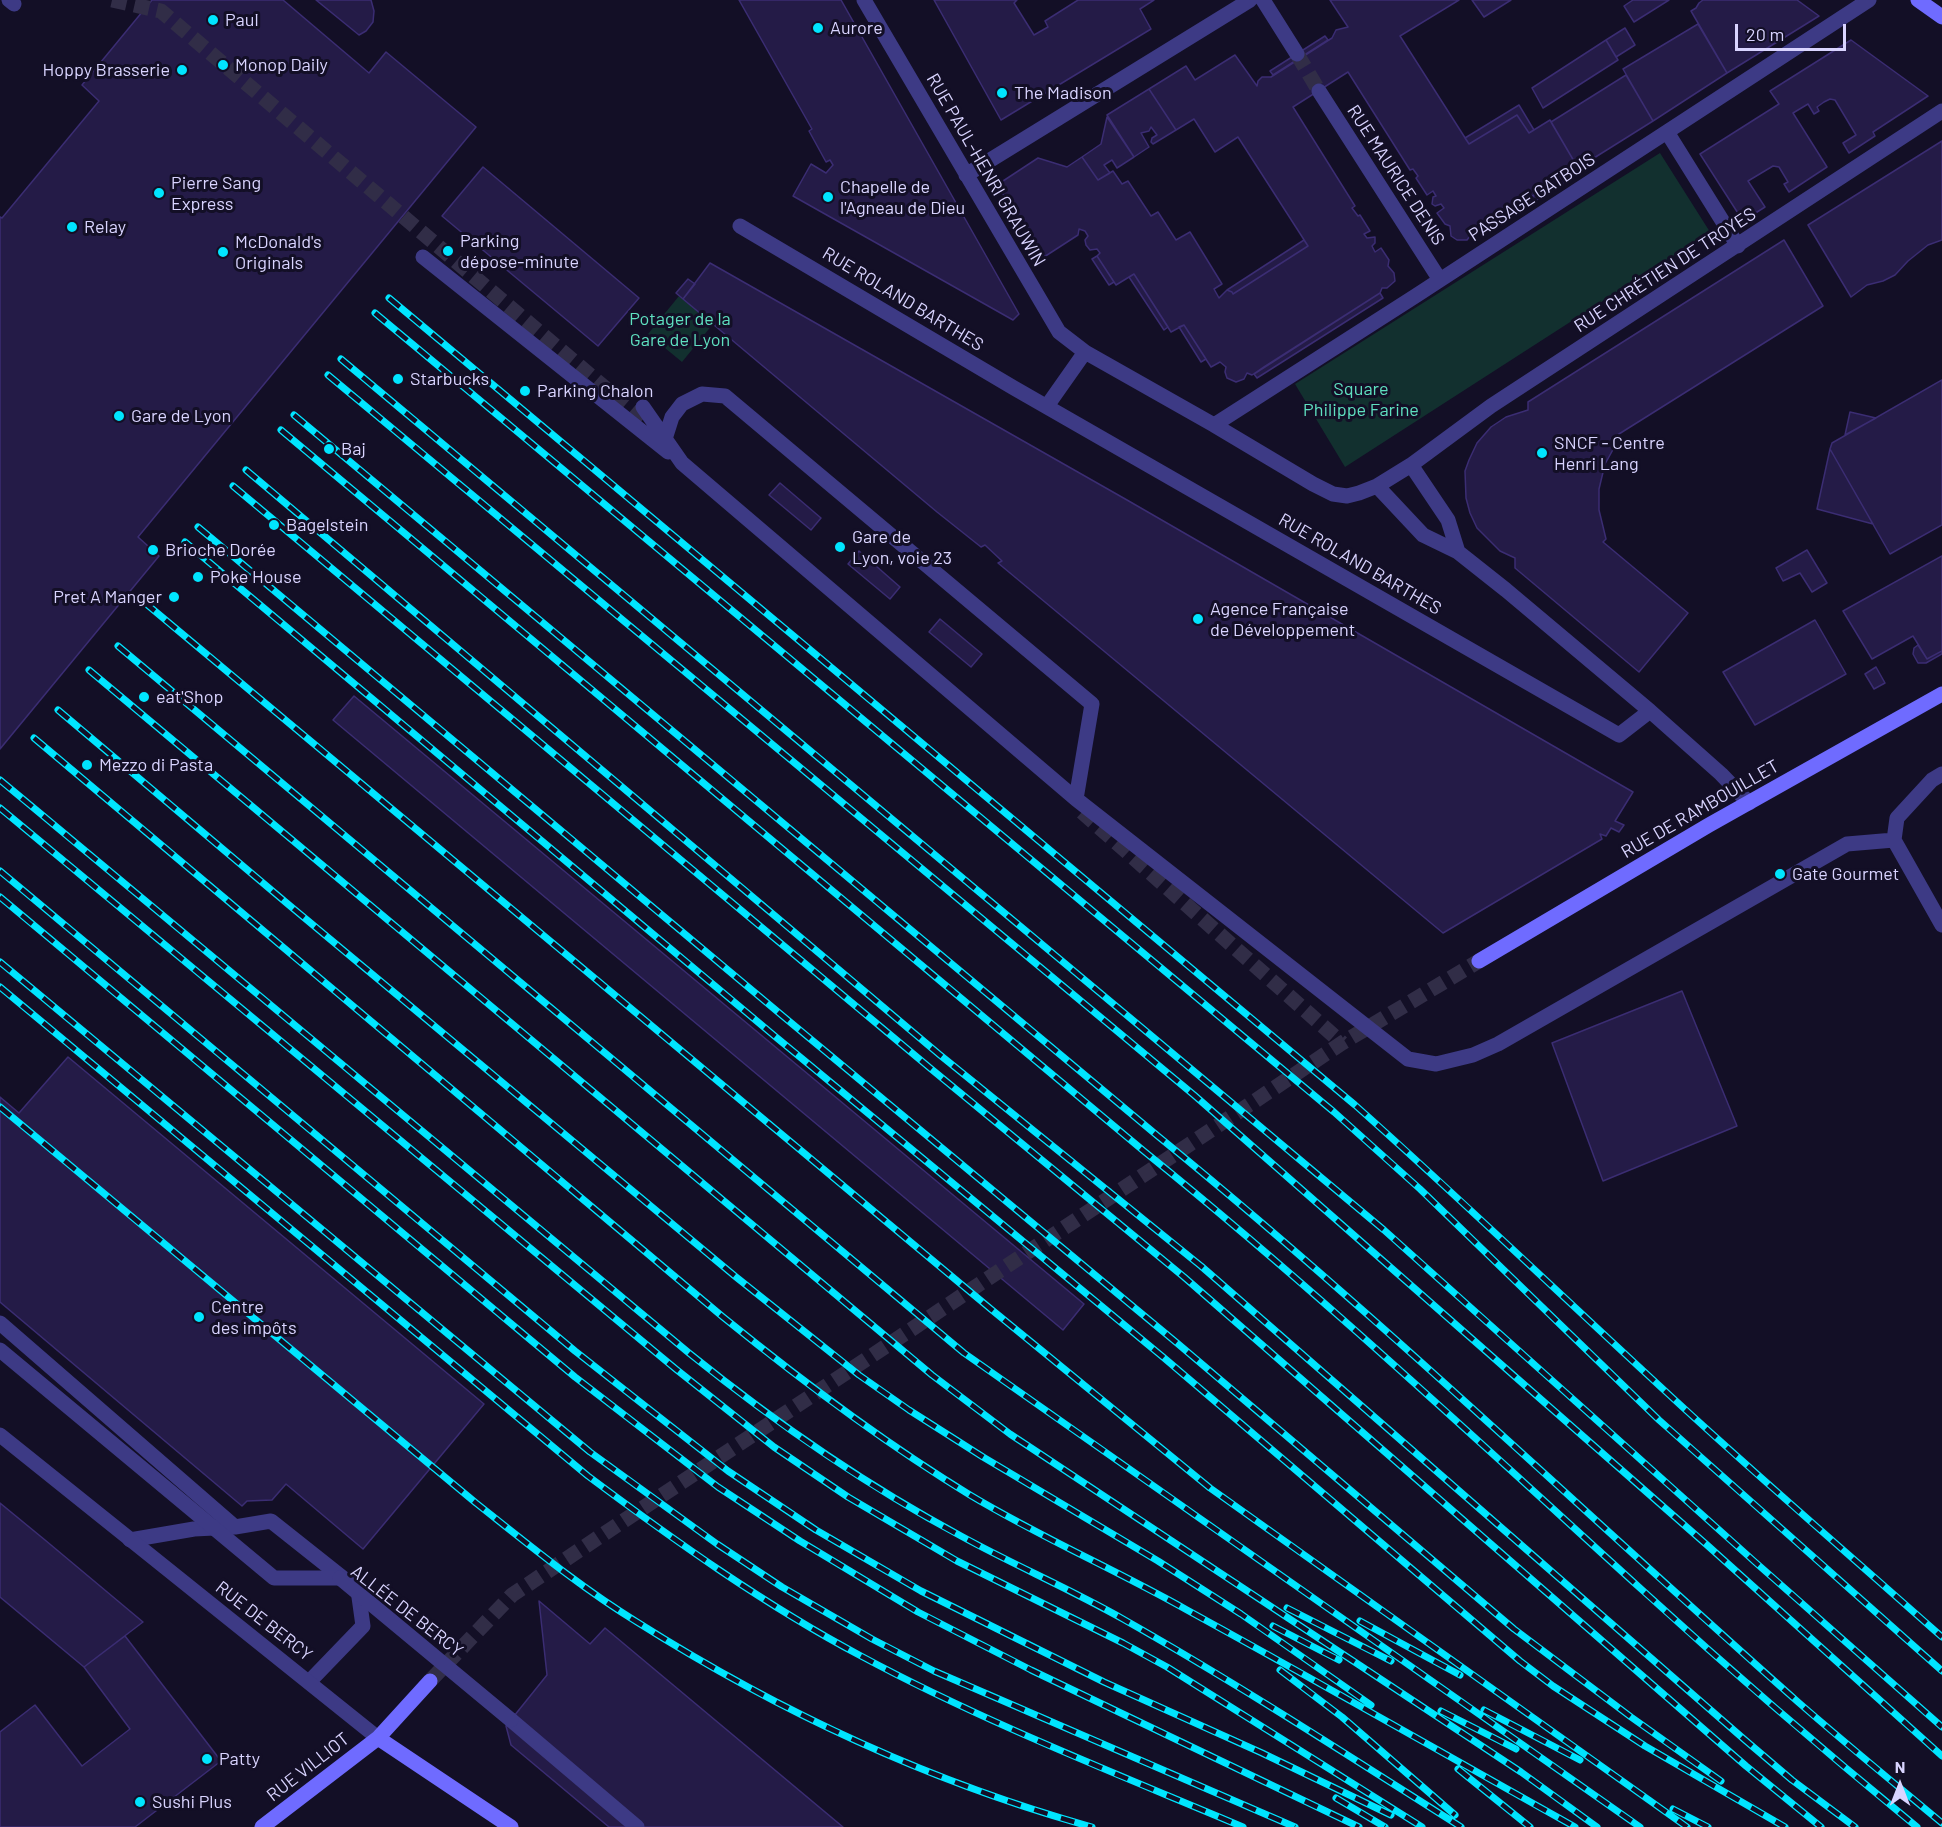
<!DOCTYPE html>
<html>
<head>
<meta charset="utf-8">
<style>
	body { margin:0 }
	#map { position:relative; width:1942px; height:1827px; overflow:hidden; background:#130f26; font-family:Barlow,sans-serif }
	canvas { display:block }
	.north { position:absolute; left:1870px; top:1755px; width:60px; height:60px; -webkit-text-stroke:4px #130f26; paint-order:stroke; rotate:0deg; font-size:16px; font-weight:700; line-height:24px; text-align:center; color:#d9d4ff }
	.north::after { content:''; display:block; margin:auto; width:21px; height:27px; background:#d9d4ff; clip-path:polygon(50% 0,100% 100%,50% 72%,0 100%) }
	.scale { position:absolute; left:1735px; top:24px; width:111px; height:27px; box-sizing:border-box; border:3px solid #d9d4ff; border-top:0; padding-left:8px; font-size:18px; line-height:21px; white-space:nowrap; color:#d9d4ff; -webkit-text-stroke:4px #130f26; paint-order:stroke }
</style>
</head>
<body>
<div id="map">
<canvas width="1942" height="1827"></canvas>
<div class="north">N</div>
<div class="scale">20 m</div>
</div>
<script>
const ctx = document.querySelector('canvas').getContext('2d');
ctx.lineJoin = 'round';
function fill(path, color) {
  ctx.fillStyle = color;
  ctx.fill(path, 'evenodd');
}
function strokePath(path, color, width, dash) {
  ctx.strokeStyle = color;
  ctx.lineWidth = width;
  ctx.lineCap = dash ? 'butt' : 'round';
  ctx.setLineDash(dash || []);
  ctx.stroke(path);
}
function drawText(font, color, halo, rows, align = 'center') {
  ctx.font = font + ' Barlow,sans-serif';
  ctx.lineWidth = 6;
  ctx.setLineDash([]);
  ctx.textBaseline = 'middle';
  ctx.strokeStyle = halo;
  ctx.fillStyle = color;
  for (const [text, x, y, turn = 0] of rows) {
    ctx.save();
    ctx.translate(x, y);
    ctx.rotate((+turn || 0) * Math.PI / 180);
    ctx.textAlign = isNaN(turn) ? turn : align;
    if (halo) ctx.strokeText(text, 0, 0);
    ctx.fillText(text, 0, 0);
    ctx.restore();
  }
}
fill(new Path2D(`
	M1660,153L1710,232L1345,467L1295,384Z
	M679,296L713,324L682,362L648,334Z`), '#12302f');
const building = new Path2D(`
	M152,0H283L369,73L386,52L476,127L138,537L159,556L0,749V217L2,218L99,101L82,85Z
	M316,0H371L374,11L373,22L366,31L359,35Z
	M739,0H841L1019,314L1013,320L793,196L811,164L826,173L833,165L830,160L826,162L809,131L812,129Z
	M934,0H1017L1014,3L1034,35L1048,27L1045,21L1078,0H1154L1140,9L1151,29L1001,120Z
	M1330,0H1459L1400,36L1469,144L1517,115L1529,133L1550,120L1578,168L1473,234L1472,228L1470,236L1467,240H1457L1451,236L1450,226L1445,224L1437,213L1444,208L1441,204L1435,206L1432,204L1433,197L1436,196L1433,191L1427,195L1416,178L1418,176L1413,169L1410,170L1348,72L1293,107L1355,206L1352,208L1358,216L1360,215L1370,231L1364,234L1367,238L1375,237V243L1372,246L1375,252L1381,248L1389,260L1388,266L1394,273L1395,281L1387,288H1382L1380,293L1264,367L1252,375L1247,373L1244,379L1236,382L1227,378L1225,372L1226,367L1220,362L1211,367L1184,325L1171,332L1134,274L1116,285L1097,256L1100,253L1097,249L1090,250L1086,245L1085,240L1088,236L1085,231L1079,229L1078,235L1044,257L1001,191L1003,181L1038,158L1067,167L1082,157L1098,180L1113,171L1122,184L1128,181L1151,216L1158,212L1176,240L1190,232L1222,284L1214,289L1219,298L1227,290L1232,292L1233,294L1308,246L1238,137L1215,152L1194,119L1176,130L1149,89L1186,66L1195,80L1235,55L1257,86L1258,81L1262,77H1271L1332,38L1336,30L1348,27Z
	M1472,0H1511L1484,17Z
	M1633,0H1669L1634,22L1624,6Z
	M1703,0H1797L1819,16L1727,73L1691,11L1696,8L1699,3Z
	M1698,24L1727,73L1653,121L1623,69Z
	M1625,28L1635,45L1616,57L1606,40Z
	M1325,36L1328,40L1273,75L1270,71Z
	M1606,40L1618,60L1543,108L1532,88Z
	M1851,40L1928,96L1873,132L1875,136L1849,153L1843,143L1856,135L1835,100L1830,99L1824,102L1817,107L1819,111L1814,114L1808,104L1793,113L1827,167L1789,192L1784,184L1788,182L1779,167L1773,166L1748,181L1765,207L1743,221L1700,154L1779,104L1770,91Z
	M1626,75L1653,121L1578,168L1551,122Z
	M1149,89L1176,130L1153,144L1151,142L1152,138L1157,135L1151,127L1149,131L1141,133L1149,147L1134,157L1107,115Z
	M1519,105L1534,130L1529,133L1517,115L1469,144L1465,138Z
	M1107,117L1134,157L1117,168L1112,160L1104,165L1110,173L1098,180L1082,157L1101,144Z
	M1942,141V240L1928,245L1908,261L1895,275L1883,281L1867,285L1851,297L1808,225Z
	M483,167L639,298L598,346L442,216Z
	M1572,171L1576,175L1483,234L1480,229Z
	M1304,240L1308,246L1233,294L1232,292L1227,290Z
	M1784,240L1823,306L1611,439L1615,446L1605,464L1599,489V510L1606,539L1603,542L1688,613L1639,672L1515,568V558L1500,551L1477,528L1470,513L1466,498L1465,471L1469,460L1477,443L1491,427L1506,417L1528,410V402Z
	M1097,256L1114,282L1109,285L1092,259Z
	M710,263L1127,500L1633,792L1615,821L1624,825L1619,832L1611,828L1606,836L1600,834L1602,839L1443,933L998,563L1002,561L985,545L981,547L937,512L683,299Z
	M1134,274L1168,327L1164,330L1129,277Z
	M688,279L695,284L683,299L676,293Z
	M1380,293L1383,298L1257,378L1254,374Z
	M1184,325L1206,359L1201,362L1179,327Z
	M1942,380V525L1890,554L1830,449L1832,443Z
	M1850,412L1876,418L1845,435Z
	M1830,449L1873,524L1817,509Z
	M780,483L821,518L811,530L769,495Z
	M1807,550L1827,583L1812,592L1800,573L1783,581L1776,568Z
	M859,551L900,587L890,599L848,564Z
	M1942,556V651L1927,659L1913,636L1872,659L1843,611Z
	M940,619L982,654L971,667L929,632Z
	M1815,620L1846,674L1755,725L1723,672Z
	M1918,645L1927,659L1942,651V654L1926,663H1918L1913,654L1914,648Z
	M1876,667L1885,683L1874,689L1865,674Z
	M354,696L1084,1304L1063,1330L333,720Z
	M1682,991L1737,1126L1603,1181L1552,1043Z
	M68,1057L484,1404L363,1549L286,1484L272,1500L247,1501L242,1506L0,1302V1097L19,1113Z
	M0,1503L45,1540L143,1622L84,1667L0,1597Z
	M539,1601L590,1644L605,1628L843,1827H609L511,1745L506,1726L547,1675Z
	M125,1636L221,1761L135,1827H0V1732L35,1705L82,1766L130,1729L84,1667Z`);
fill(building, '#241b47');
strokePath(building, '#3b2d73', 1.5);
strokePath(new Path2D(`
	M1297,54L1319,91`), '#312d47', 15, [15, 8]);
strokePath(new Path2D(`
	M112,0L161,11L657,432
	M1082,812L1342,1043
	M430,1681L512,1595L1342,1043L1479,961`), '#312d47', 15, [15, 8]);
strokePath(new Path2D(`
	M9,0L14,4
	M423,257L668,452
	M643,407L682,463L1076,799L1408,1059L1436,1064L1473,1055L1498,1044L1847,844L1894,840
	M665,439L672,417L682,404L702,394L725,396L1092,704L1076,799
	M1942,774L1932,780L1897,818L1894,840L1942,925
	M0,1323L235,1527
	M130,1540L194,1529L235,1527L271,1521L358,1590L363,1626L309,1682`), '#3d3a85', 15);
strokePath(new Path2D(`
	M864,0L1059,332L1085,352L1214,425L1313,484L1333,494L1347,496L1359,493L1377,486L1411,465L1491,406L1942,111
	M1263,0L1297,54
	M1319,91L1440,280
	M1667,132L1738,246
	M966,175L1250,0
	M740,226L1014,388L1619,735L1650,711
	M1047,406L1085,352
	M1214,425L1417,295L1869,0
	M1411,465L1448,520L1458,552
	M1377,486L1423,535L1458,552L1506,590L1650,711L1721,774L1749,803
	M0,1350L274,1578H340
	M0,1435L378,1738
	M511,1720L637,1827`), '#3d3a85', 15);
strokePath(new Path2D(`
	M1918,0L1942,17
	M1479,961L1709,825L1942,694
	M378,1738L511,1827
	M262,1827L378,1738L430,1681`), '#6f6bff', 15);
const rail = new Path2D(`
	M389,298L1355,1105C1464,1202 1569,1303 1676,1401C1763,1481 1853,1558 1942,1637
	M375,313L1334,1112L1420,1189L1659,1420L1942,1671
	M341,359L1384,1230L1755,1562L1942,1727
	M328,375L1194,1095L1707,1545L1942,1756
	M294,415L1159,1137C1380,1317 1585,1514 1798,1702C1845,1743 1894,1783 1942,1823
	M281,430L1145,1152C1316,1290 1477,1440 1640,1588C1730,1670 1823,1750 1917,1827
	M246,470L940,1055L1201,1266L1745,1740L1792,1780L1855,1827
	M233,486L930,1068L1184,1277L1746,1766L1821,1827
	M198,527L784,1017L1177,1343L1514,1629L1631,1717L1721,1781
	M185,542L777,1038L1163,1357L1520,1661L1553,1686L1645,1746L1785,1827
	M144,602L992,1310L1210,1488L1687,1827
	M118,646L964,1353L1640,1827
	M89,670L932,1375L1010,1434L1521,1772L1597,1827
	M58,710L289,905L736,1277L859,1375L909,1410L983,1457L1158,1561L1241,1614L1371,1705
	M34,738L723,1317C802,1381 883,1442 970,1495C1040,1537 1116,1570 1187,1610C1317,1681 1446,1755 1575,1827
	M0,780L689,1353C776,1423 862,1483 961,1536C1014,1565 1070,1589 1123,1619C1238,1684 1349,1756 1461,1827
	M0,808L677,1370L774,1447L848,1497L957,1561L1123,1643L1167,1667L1422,1827
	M0,871L575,1351L728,1471L816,1530L921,1591L1104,1682L1262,1753L1391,1815
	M0,897L575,1377L718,1487L800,1541L918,1612L1031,1670L1359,1827
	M0,962L590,1452L717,1544L782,1587L872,1639L934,1671L1295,1827
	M0,987L588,1476C675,1541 765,1605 861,1656C984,1722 1115,1773 1243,1827
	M0,1107L476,1503C528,1544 580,1587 637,1622C778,1711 930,1782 1092,1827
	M1287,1608L1391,1661
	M1360,1621L1460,1675
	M1273,1626L1339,1660
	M1280,1670L1342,1717L1455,1815
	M1484,1710L1580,1760
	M1441,1711L1516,1749
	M1458,1769L1530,1827
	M1336,1798L1385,1827
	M1673,1809L1708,1827`);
strokePath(rail, '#00e5ff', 7);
strokePath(rail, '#130f26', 4.5, [14]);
strokePath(new Path2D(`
	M340,1578L511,1720`), '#3d3a85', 15);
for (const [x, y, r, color] of [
	[213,20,6,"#00e5ff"],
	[818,28,6,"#00e5ff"],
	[223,65,6,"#00e5ff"],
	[182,70,6,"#00e5ff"],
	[1002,93,6,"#00e5ff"],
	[159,193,6,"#00e5ff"],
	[828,197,6,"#00e5ff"],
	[72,227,6,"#00e5ff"],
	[448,251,6,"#00e5ff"],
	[223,252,6,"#00e5ff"],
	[398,379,6,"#00e5ff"],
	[525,391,6,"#00e5ff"],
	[119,416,6,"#00e5ff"],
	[329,449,6,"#00e5ff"],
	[1542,453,6,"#00e5ff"],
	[274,525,6,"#00e5ff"],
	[840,547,6,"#00e5ff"],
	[153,550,6,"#00e5ff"],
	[198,577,6,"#00e5ff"],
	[174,597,6,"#00e5ff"],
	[1198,619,6,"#00e5ff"],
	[144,697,6,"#00e5ff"],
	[87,765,6,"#00e5ff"],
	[1780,874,6,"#00e5ff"],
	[199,1317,6,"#00e5ff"],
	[207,1759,6,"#00e5ff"],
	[140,1802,6,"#00e5ff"]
]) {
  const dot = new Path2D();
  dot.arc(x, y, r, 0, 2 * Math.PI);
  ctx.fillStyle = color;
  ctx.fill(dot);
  strokePath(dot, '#130f26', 2);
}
drawText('18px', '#d9d4ff', '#130f26', [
	["Paul",225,20],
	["Aurore",830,28],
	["Monop Daily",235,65],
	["Hoppy Brasserie",170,70,"right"],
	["The Madison",1014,93],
	["Pierre Sang",171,183],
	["Express",171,204],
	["Chapelle de",840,187],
	["l'Agneau de Dieu",840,208],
	["Relay",84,227],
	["Parking",460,241],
	["dépose-minute",460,262],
	["McDonald's",235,242],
	["Originals",235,263],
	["Starbucks",410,379],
	["Parking Chalon",537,391],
	["Gare de Lyon",131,416],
	["SNCF - Centre",1554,443],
	["Henri Lang",1554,464],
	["Baj",341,449],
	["Bagelstein",286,525],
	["Gare de",852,537],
	["Lyon, voie 23",852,558],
	["Brioche Dorée",165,550],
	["Poke House",210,577],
	["Pret A Manger",162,597,"right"],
	["Agence Française",1210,609],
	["de Développement",1210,630],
	["eat'Shop",156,697],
	["Mezzo di Pasta",99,765],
	["Gate Gourmet",1792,874],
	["Centre",211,1307],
	["des impôts",211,1328],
	["Patty",219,1759],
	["Sushi Plus",152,1802]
], 'left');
drawText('18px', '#d9d4ff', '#130f26', [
	["RUE PAUL-HENRI GRAUWIN",986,170,60],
	["RUE MAURICE DENIS",1396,175,57],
	["PASSAGE GATBOIS",1532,197,-33],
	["RUE CHRÉTIEN DE TROYES",1665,270,-33],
	["RUE ROLAND BARTHES",903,299,31],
	["RUE ROLAND BARTHES",1360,564,30],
	["RUE DE RAMBOUILLET",1700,809,-30],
	["ALLÉE DE BERCY",407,1611,38],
	["RUE DE BERCY",264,1621,38],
	["RUE VILLIOT",308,1767,-38]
]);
drawText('18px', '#5fe0c0', '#130f26', [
	["Potager de la",680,319],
	["Gare de Lyon",680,340],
	["Square",1361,389],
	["Philippe Farine",1361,410]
]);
</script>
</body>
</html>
